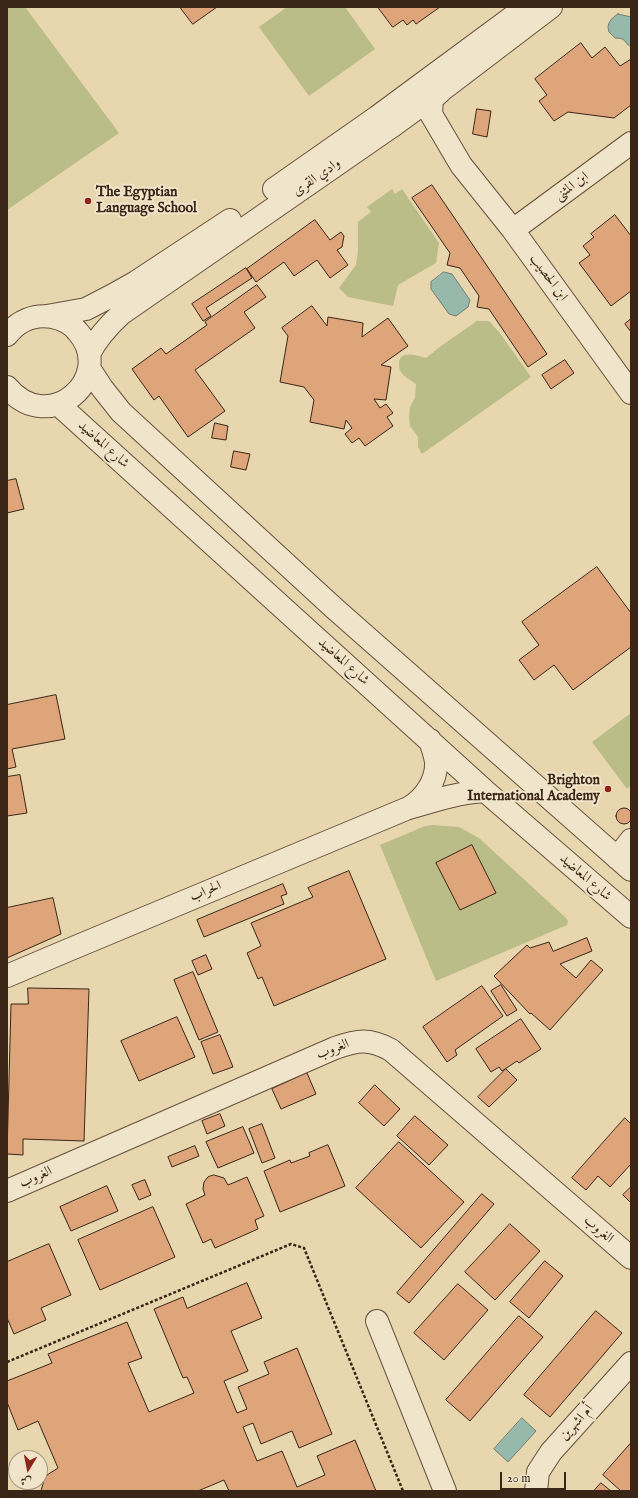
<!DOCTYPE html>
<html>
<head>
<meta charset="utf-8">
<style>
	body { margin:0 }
	#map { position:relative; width:638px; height:1498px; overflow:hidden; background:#e8d6ae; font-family:"IM FELL English",Amiri,serif }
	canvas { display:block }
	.frame { position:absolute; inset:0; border:8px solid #3a2517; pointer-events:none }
	.north { position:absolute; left:8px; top:1450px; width:40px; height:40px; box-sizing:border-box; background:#f0e4ca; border:1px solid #a79882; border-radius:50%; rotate:190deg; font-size:11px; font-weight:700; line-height:16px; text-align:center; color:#3a2517 }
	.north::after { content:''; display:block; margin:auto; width:14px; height:18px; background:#8f2418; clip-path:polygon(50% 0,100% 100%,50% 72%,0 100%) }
	.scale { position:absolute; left:500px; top:1472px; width:66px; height:18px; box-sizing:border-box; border:2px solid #3a2517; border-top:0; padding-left:5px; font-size:12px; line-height:14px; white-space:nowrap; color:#3a2517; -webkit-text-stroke:3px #f0e4ca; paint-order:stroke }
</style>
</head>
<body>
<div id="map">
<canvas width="638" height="1498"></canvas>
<div class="frame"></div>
<div class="north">ش</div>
<div class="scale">20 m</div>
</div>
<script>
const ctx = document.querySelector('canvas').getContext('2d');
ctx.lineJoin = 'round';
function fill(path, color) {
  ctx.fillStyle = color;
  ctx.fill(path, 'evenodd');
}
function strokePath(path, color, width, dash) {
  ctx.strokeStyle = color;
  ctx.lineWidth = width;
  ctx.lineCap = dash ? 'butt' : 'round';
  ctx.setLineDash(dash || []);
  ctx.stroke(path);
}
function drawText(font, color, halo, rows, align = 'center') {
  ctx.font = font + ' "IM FELL English",Amiri,serif';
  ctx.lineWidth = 4;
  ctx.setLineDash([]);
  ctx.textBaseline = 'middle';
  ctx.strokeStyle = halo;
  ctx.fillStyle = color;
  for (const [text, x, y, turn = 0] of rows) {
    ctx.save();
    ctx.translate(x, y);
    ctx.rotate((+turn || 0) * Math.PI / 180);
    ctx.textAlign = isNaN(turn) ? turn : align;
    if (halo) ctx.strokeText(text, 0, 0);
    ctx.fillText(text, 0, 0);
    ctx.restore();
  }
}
fill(new Path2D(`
	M7,7H25L119,133L7,210Z
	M287,7H345L375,49L309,96L259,27Z
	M392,189L395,194L402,189L439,243L436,263L398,285L393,306L348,297L339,288L356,265L358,251V222L371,212L367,207Z
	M477,321H489L499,332L531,377L422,454L418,447V437L410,426L409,417L410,407L415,398L416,384C411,380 404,377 401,372C399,369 399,366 399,363C400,349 418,356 426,358L441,346Z
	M631,713V785L627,789L592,742Z
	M432,825L459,827L479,838L565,917L568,921L567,925L436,981L380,845L425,826Z`), '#babd87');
const water = new Path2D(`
	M618,14L631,17V47C623,42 627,38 615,38L609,32C606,24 611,18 618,14Z
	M444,272L452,274L470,300L468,307L456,316L449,314L431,289V282Z
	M522,1418L536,1431L508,1462L494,1449Z`);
fill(water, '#97b9ac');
strokePath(water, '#727e70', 1);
const building = new Path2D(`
	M180,7H217L193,24Z
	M378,7H440L416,24L413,20L407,25L403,20L393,27Z
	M581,43L592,58L605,47L620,66L631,59V105L614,118L568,112L554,121L539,101L547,95L535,79Z
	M477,109L491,111L487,137L473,134Z
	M432,185L547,354L528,367L489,309L477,307L479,296L460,268L447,265L450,253L412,198Z
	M615,215L631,236V291L611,306L579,263L590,255L583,246L594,237L591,234Z
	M315,220L330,240L341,232L344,236L342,247L337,250L348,265L330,278L317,260L294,276L284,262L256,282L247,269Z
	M246,268L252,278L206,308L211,316L203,321L192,304Z
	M257,285L266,297L244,312L255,328L195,370L225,411L188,437L159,396L154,400L132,369L161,348L166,354L207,325L205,322Z
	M312,306L327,326L328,317L363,323L362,337L388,318L408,346L381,365L391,367L386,400L374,399L380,408L386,404L393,413L387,417L393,426L365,446L359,438L352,443L345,434L352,428L346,420L344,429L310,422L314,400L304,387L280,382L288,336L282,328Z
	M631,319V332L625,324Z
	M565,360L574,373L551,389L542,375Z
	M215,423L228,426L226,440L212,438Z
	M234,451L250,454L246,470L231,467Z
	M16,479L24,509L7,513V481Z
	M597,567L631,613V647L573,690L554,665L534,680L519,660L539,645L522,622Z
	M56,695L65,739L12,749L16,767L7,769V705Z
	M20,775L27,813L7,816V777Z
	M616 816a8 8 0 1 1 16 0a8 8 0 1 1-16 0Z
	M472,845L496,893L460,910L436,863Z
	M349,871L386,959L274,1006L262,977L258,979L247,953L261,946L251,923L313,897L308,888Z
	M283,884L287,894L281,896L284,904L204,937L197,920Z
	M53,898L61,934L7,958V908Z
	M587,938L592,951L560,964L576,978L591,960L603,970L550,1030L531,1013L530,1014L494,976L527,945L530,948L549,942L553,951Z
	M206,955L212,969L198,975L192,961Z
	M193,972L218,1032L199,1040L174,980Z
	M501,985L517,1010L507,1016L491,991Z
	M482,986L503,1016L455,1050L457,1055L447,1062L423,1027Z
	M28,988L89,989L84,1141L23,1139V1155L7,1154L11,1004H28Z
	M177,1017L195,1057L139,1081L121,1041Z
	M521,1019L541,1049L519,1063L517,1061L502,1071L499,1067L491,1072L476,1049Z
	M220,1035L233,1067L213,1074L201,1042Z
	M506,1069L517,1080L489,1107L478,1097Z
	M307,1073L316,1094L281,1109L272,1089Z
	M375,1085L400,1109L384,1126L359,1103Z
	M220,1114L225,1126L207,1134L202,1121Z
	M415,1116L448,1145L429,1165L397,1136Z
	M625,1118L631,1124V1164L610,1187L598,1176L586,1190L572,1178Z
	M262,1124L275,1158L262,1163L249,1129Z
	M243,1127L254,1153L218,1168L206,1142Z
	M399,1142L464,1202L421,1248L356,1188Z
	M328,1145L345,1186L280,1212L264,1171L290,1160L291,1163L310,1156L309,1153Z
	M195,1146L199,1156L172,1167L168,1157Z
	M214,1175L224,1178L228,1185L247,1177L264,1216L255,1220L258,1229L215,1248L211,1239L203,1243L186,1204L205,1195L203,1189L204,1182L208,1177Z
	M145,1180L151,1195L139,1200L132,1185Z
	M107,1186L118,1211L71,1231L60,1207Z
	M631,1187V1203L623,1195Z
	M482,1194L494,1204L409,1303L397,1293Z
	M153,1207L175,1257L100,1290L78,1240Z
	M510,1224L540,1251L495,1300L465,1272Z
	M49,1244L71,1295L41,1308L46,1320L14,1334L7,1318V1262Z
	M545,1261L563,1276L529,1318L510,1302Z
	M247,1283L262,1318L231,1331L248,1371L224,1381L237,1413L247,1409L238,1387L269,1374L264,1362L297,1348L332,1434L299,1448L292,1431L261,1444L253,1423L243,1427L257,1461L282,1451L297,1487L325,1475L317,1456L355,1440L376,1491H229L224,1480L198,1491H41L44,1480L47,1475L58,1468L38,1421L18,1430L7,1402V1381L52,1363L48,1354L127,1322L142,1358L128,1363L149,1412L194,1393L187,1377L183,1378L154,1309L183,1297L187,1308Z
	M458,1284L488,1310L444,1360L414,1333Z
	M596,1311L622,1333L550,1417L524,1395Z
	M519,1316L543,1337L470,1421L446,1400Z
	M631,1443V1491H621L603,1475Z
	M601,1483L611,1491H594Z`);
fill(building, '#dea47a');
strokePath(building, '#3a2517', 1);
const minor = new Path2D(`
	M441,91L432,99L431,114L461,165L513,230L631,393
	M274,189L377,117L526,7
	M513,230L631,143
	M47,316L86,309L113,295L136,282L230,220
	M7,335C18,321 34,314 52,317C62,319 72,324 78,332C117,377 49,438 7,387
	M89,354C97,338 107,327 121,314L391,127L447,86L551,7
	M89,368L102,388L121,412L334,608L631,870
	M58,404L485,791L631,917
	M410,807C425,798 437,780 436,762C435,755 432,747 430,740
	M617,858L631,840
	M7,976L66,951L406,809C433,801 456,793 485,791
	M7,1191L335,1048C358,1040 369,1038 391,1050L631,1258
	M377,1321L445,1491
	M536,1491L538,1472L551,1452L631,1363`);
strokePath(minor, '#66513d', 24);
strokePath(new Path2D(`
	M7,1362L291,1244L304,1248L403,1491`), '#3a2517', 2.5, [3, 2]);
strokePath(minor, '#f0e4ca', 22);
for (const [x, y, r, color] of [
	[88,201,4,"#8f2418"],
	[608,789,4,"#8f2418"]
]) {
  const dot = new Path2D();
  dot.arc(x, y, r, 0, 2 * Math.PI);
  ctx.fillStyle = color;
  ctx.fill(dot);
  strokePath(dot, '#f0e4ca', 1.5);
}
drawText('14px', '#3a2517', '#f0e4ca', [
	["وادي القرى",317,178,-35],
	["ابن المثنى",572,187,-36],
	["ابن الحصيب",548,278,54],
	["شارع المعاضيد",103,445,42],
	["شارع المعاضيد",343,662,42],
	["شارع المعاضيد",585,878,41],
	["الحراب",206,892,-23],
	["الغروب",333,1050,-21],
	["الغروب",36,1178,-24],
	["الغروب",598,1230,41],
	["أم اشهرين",577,1423,-48]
]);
drawText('bold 14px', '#3a2517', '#f0e4ca', [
	["The Egyptian",96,193],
	["Language School",96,209],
	["Brighton",600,781,"right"],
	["International Academy",600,797,"right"]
], 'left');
</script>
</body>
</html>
